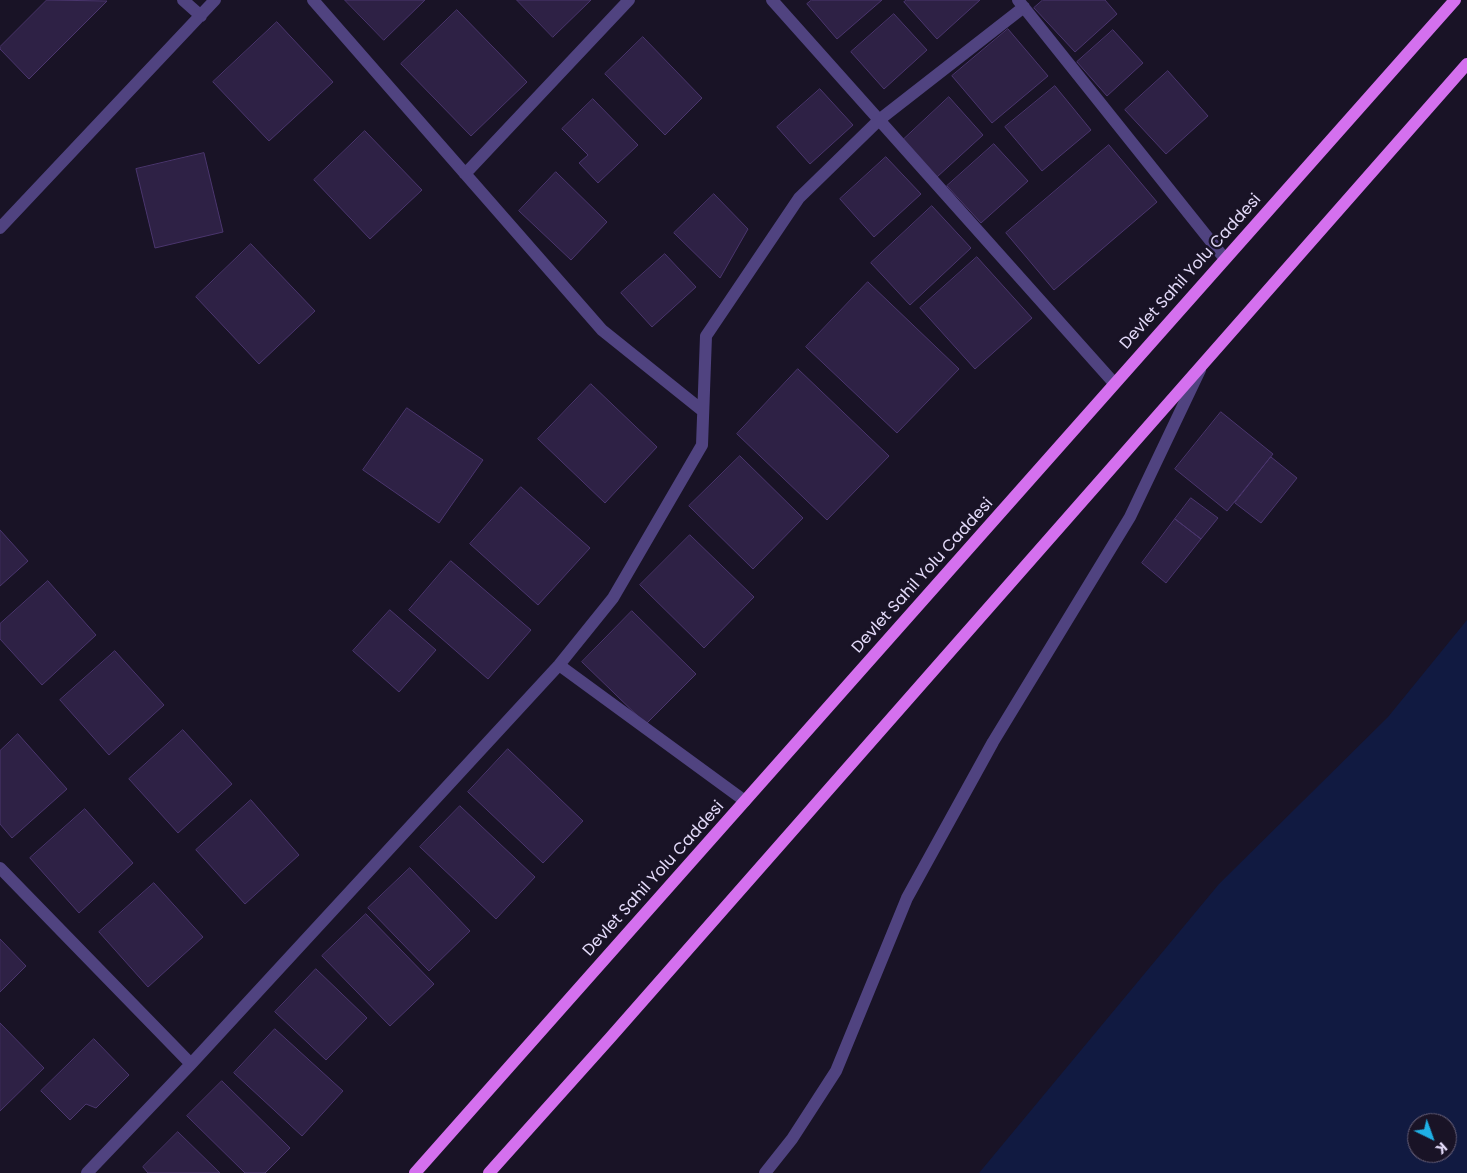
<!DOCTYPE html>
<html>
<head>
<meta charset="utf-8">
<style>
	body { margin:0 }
	#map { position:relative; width:1467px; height:1173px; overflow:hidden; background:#191326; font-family:Poppins,sans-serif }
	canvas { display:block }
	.north { position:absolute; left:1407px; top:1113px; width:50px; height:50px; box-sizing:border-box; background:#191326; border:1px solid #6b637b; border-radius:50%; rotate:138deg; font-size:14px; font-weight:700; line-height:20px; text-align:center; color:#e5dcfb }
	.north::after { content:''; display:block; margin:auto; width:18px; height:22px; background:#1fb0e5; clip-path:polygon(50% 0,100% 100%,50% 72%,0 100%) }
</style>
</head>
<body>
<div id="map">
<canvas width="1467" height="1173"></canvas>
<div class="north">K</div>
</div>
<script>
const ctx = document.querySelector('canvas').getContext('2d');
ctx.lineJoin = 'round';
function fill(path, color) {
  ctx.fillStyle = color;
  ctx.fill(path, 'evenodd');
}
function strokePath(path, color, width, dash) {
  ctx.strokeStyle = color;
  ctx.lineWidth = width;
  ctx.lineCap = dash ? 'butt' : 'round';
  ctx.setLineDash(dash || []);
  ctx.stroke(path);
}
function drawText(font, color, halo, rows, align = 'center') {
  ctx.font = font + ' Poppins,sans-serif';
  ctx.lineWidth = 5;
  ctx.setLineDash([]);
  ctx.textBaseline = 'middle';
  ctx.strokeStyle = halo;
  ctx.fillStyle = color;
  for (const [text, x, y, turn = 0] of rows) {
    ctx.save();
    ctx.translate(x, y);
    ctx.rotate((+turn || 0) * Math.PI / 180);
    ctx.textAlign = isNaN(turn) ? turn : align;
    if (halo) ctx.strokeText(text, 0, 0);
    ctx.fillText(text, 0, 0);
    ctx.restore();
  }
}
fill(new Path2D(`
	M1467,620V1173H979L1219,884L1388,717ZM1417,1123H1447V1153H1417Z`), '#111a41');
const building = new Path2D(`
	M47,0L107,1L29,79L0,49V47Z
	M345,0H425L384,40Z
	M517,0H591L553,37Z
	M812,0H882L837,39L807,4Z
	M907,0H980L937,39L904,2Z
	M1043,0H1105L1117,14L1075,52L1034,8Z
	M457,10L527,82L471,136L401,64Z
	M894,14L927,50L884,89L851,52Z
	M277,22L333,82L269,141L213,82Z
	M1008,29L1048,76L992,123L952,76Z
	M1113,30L1143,63L1107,96L1077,62Z
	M643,37L702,98L665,135L605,74Z
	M1168,71L1208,116L1166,154L1125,110Z
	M1055,86L1091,130L1042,171L1005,127Z
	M820,89L853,125L810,164L777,127Z
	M949,97L983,135L937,177L903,140Z
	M593,99L638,145L598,183L579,163L588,155L562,129Z
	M365,131L422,190L370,239L314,180Z
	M994,144L1028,181L981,223L947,186Z
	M1109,145L1157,202L1054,290L1006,233Z
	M204,153L223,232L155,248L136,169Z
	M886,157L921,194L874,237L840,199Z
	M556,172L607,222L571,260L519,211Z
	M714,194L748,229L720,278L674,233Z
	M932,206L971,248L910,305L871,263Z
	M251,244L315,311L259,364L196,297Z
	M665,254L696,287L652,327L621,293Z
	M977,257L1032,318L975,369L920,308Z
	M868,282L959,369L897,433L806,347Z
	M798,369L889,456L827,520L737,434Z
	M591,384L657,447L605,503L538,439Z
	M407,408L483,460L439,523L363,470Z
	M1221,412L1273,454L1227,511L1175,469Z
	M740,456L803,518L753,569L689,506Z
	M1271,457L1297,478L1261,523L1235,503Z
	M521,487L590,548L538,605L470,544Z
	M1191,498L1218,518L1201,539L1175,519Z
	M1175,519L1201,539L1166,583L1142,563Z
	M0,530L28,561L0,586Z
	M690,535L754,597L704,648L640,585Z
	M451,561L531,630L488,679L409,610Z
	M48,581L96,635L42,685L0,639V624Z
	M390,610L436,650L399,692L353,651Z
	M632,611L696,674L646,724L582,662Z
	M115,651L164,705L109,755L60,700Z
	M183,730L232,784L178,833L129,779Z
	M18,734L67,789L12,838L0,824V751Z
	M508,749L583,821L543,863L468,792Z
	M251,800L299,855L245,904L196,850Z
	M460,806L535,877L496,919L420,847Z
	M85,809L133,863L79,913L30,858Z
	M410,868L470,931L429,971L368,908Z
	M154,883L203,937L148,987L99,932Z
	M366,914L434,984L390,1026L322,956Z
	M0,939L26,966L0,992Z
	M316,969L367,1018L326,1060L275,1012Z
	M0,1023L44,1068L0,1111Z
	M275,1029L343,1091L302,1136L234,1073Z
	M94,1039L129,1075L96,1108L86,1104L70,1120L41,1091Z
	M222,1081L290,1148L265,1173H245L187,1116Z
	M178,1132L220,1173H148L143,1167Z`);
fill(building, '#2e2145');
strokePath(building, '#4b366e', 1);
strokePath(new Path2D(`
	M183,0L201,16
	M313,0L602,330L703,411
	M772,0L1114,383
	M1018,0L1225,259
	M465,174L629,0
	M0,228L215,0
	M559,665L745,801
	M0,868L191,1064
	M87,1173L191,1064L559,665L613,598L702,445L706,336L799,198L879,120L1024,7
	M765,1173L792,1139L836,1071L907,898L993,742L1130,517L1200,370`), '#504380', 12);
strokePath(new Path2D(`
	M415,1173L1455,0
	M489,1173L610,1038L1467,64`), '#d470ee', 12);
drawText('16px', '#e5dcfb', '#191326', [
	["Devlet Sahil Yolu Caddesi",1191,272,-48],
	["Devlet Sahil Yolu Caddesi",923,576,-48],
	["Devlet Sahil Yolu Caddesi",654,879,-48]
]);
</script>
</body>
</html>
